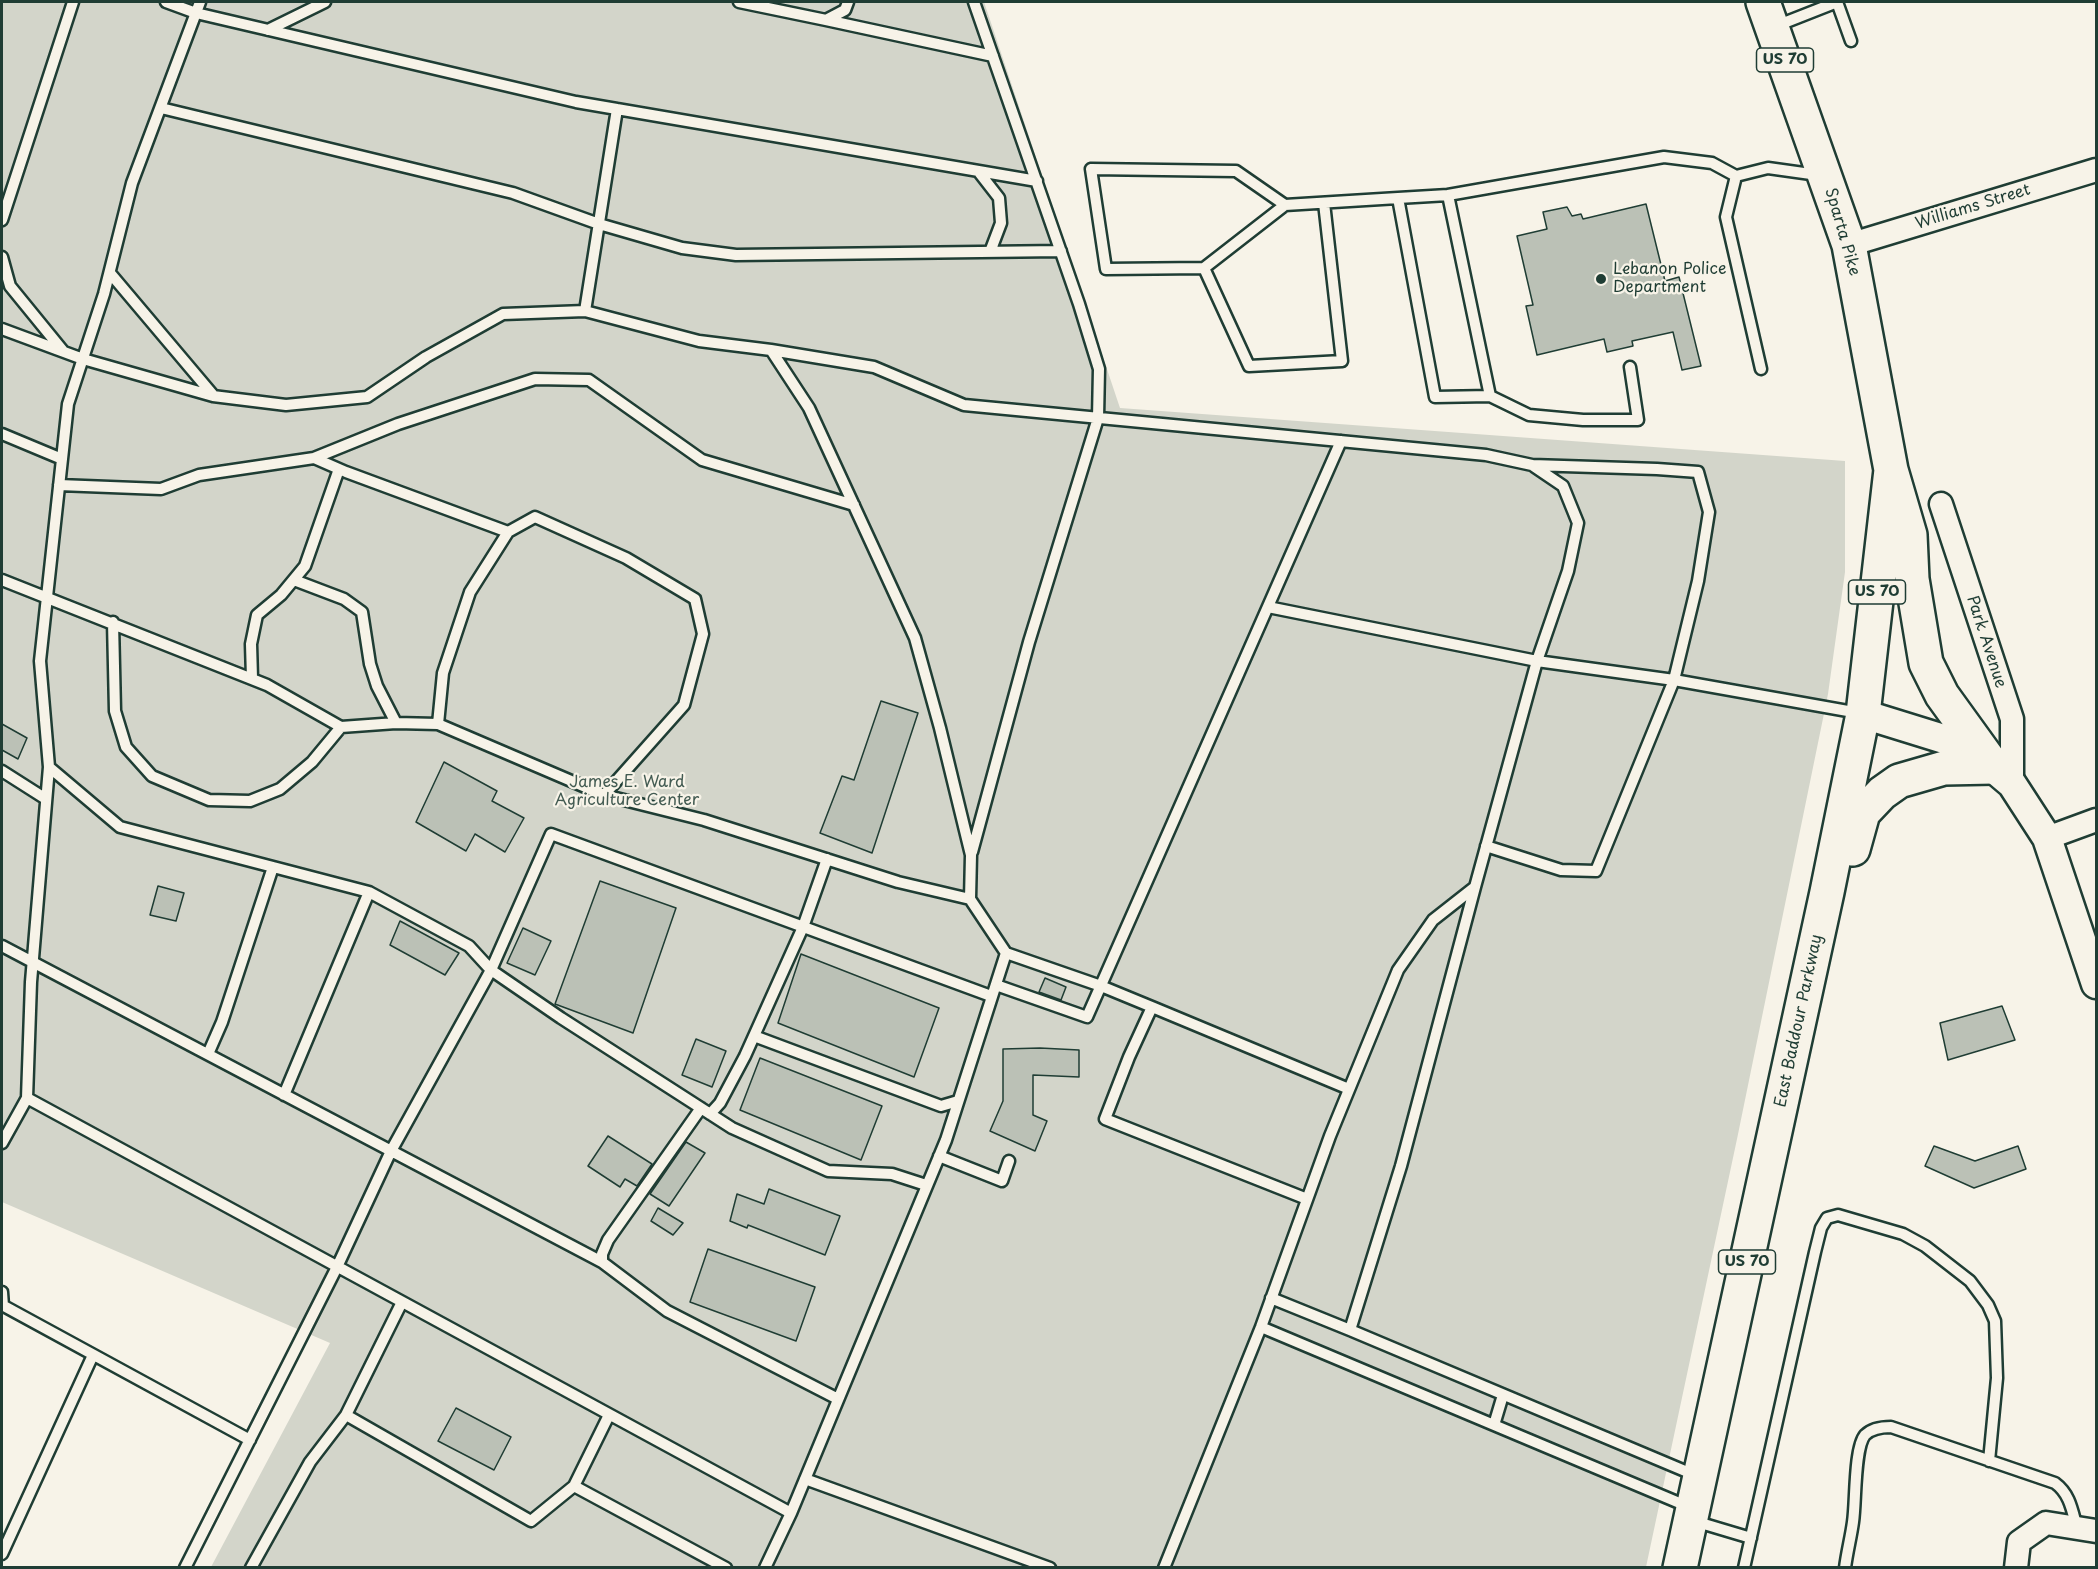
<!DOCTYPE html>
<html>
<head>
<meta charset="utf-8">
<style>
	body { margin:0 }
	#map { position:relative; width:2098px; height:1569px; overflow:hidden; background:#f7f3e8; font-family:"Playpen Sans",sans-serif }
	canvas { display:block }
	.frame { position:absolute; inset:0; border:3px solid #1f3d34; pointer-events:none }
</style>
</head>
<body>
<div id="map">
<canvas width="2098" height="1569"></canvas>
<div class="frame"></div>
</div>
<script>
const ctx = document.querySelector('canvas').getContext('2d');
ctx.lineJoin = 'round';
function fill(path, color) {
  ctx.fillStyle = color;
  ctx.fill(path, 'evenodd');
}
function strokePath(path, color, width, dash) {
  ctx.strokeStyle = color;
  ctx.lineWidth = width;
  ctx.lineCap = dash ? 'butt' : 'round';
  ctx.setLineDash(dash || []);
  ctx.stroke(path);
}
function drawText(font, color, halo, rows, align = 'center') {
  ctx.font = font + ' "Playpen Sans",sans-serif';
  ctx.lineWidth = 4.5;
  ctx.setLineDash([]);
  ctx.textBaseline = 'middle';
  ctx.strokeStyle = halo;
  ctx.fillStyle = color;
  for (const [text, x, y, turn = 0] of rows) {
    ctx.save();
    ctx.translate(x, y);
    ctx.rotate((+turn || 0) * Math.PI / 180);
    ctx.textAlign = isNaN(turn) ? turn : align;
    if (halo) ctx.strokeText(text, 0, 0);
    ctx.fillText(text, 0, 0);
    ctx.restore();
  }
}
fill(new Path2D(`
	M2,2H984L1120,408L1845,461V572L1828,694L1737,1139L1646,1567H211L330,1343L2,1202Z`), '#d3d5ca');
const building = new Path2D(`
	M1646,204L1665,281L1679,277L1701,366L1682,370L1673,332L1632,341L1633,346L1607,352L1604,339L1537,355L1526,306L1533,305L1517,236L1547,229L1543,212L1567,207L1572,216L1581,214L1583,219Z
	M881,701L918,713L872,853L820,833L842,776L854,780Z
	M2,724L27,738L18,759L2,750Z
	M444,762L497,791L492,801L524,818L505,852L475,834L466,851L416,822Z
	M600,881L676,908L633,1033L555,1004Z
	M158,886L184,893L176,921L150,915Z
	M400,921L459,953L445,975L390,945Z
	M523,928L551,941L535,975L507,963Z
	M801,954L939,1008L914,1077L778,1023Z
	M1045,978L1066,987L1061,1000L1039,992Z
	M2002,1006L2015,1040L1948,1060L1940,1023Z
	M696,1039L726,1051L712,1087L682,1075Z
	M1040,1048L1079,1050V1077L1033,1075V1115L1047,1121L1035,1151L990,1131L1003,1101V1049Z
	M760,1058L882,1106L861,1160L740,1110Z
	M608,1136L652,1164L637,1186L625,1179L620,1187L588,1166Z
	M686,1142L705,1153L669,1206L650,1194Z
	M1934,1146L1975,1161L2018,1146L2026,1169L1974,1188L1925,1166Z
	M769,1189L840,1216L825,1255L748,1225L747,1228L730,1221L737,1194L764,1204Z
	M658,1208L683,1223L673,1235L651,1221Z
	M708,1249L815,1287L796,1341L690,1302Z
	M456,1408L511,1437L494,1470L438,1441Z`);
fill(building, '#bbc1b6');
strokePath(building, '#1f3d34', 1.5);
const service = new Path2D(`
	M166,2L196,13L576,102L1037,181
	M200,2L132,183L104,294L68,404L40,661L49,767L120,827L369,892L469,946L491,970L561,1018L732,1128L828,1171L892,1174L926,1185
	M739,2L826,20L845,10L848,2
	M1837,2L1851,41
	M826,20L993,56
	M1776,26L1837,2
	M268,30L325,2
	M161,108L513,193L599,224L682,248L736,255L1061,251
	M978,171L999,198L1001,223L990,252
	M1448,195L1664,157L1712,163L1736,176
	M1398,198L1448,195L1490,396
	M1324,203L1342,361L1249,366L1204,268L1106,269L1091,169L1236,171L1285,205L1398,198L1435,397L1490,396L1529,415L1583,420H1638L1630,367
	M2,220L73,2
	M2,257L10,286L63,351
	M1204,268L1285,205
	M110,273L213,395
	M585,311L617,109
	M2,329L83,359L213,396L286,405L367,397L426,357L503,314L585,311L699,341L771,350L809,408L915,638L940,728L971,855L970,899L1006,953L946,1140L791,1513L765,1568
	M771,350L874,367L964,405L1486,455L1532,465L1563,486L1578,523L1568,571L1537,661L1475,887L1433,920L1398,970L1330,1136L1261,1327L1164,1568
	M1761,369L1726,217L1736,176L1768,168L1818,175
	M2,434L62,459
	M314,458L346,472L508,532
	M59,485L161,489L199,475L314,458L398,424L535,379L589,380L702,460L854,505
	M2,580L267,685L341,727L396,723L438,724L604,795L704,820L898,882L970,899
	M294,580L344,599L362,612L370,664L377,686L396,723
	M1268,607L1537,661L1674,680L1859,713
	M113,622L115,711L126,747L152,776L209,800L250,801L280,789L312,762L341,727
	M252,678L251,644L257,615L281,595L305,566L339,469
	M438,724L443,673L470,592L508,532L535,517L626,558L695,599L703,634L684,705L604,795
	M2,771L46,799
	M1486,846L1561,870L1596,871L1674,680L1698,581L1709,512L1698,472L1657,469L1532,465
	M972,852L1029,642L1098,418L1099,369L1079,304L974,2
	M2,946L602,1262L667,1311L838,1399
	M1006,953L1101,986L1152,1007L1129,1057L1105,1119L1307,1199
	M996,985L1087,1017L1341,441
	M1152,1007L1349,1089
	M754,1036L941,1106L958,1101
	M208,1054L222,1022L273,867
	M284,1095L369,892
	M27,1098L791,1513
	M710,1114L720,1103L745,1056L803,927L827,859
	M2,1143L27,1098L31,982L49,767
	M939,1156L1002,1181L1009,1161
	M602,1262V1254L608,1240L701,1108
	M2,1292L3,1306
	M1271,1298L1350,1330L1697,1476
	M2,1305L250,1440
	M1261,1327L1689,1507
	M1350,1330L1401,1166L1475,887
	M346,1415L402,1302
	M1494,1425L1503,1395
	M805,1479L1050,1568
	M574,1486L609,1415
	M1694,1521L1751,1538
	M2,1554L93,1355
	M185,1568L337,1267L391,1151L491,970L551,834L991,996
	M251,1568L310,1462L346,1415L531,1521L574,1486L726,1568
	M1744,1568L1815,1252L1821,1228L1827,1218L1838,1215L1903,1234L1925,1246L1970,1281L1988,1305L1995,1321L1997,1378L1989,1461
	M1845,1568C1847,1552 1851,1537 1853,1522C1856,1503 1854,1448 1865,1435C1872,1428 1883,1427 1891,1427L2055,1483C2070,1494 2072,1510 2077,1528`);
const minor = new Path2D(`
	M1849,245L2096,170
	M1941,504L2012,719V784
	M2047,838L2096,820
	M2016,1568L2019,1542L2046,1523L2096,1531`);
const tertiary = new Path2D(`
	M1863,714L1947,740L1979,756L2012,784L2047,838L2096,984`);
const primary = new Path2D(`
	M1763,2L1849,245L1891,470L1910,535L1912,579L1926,663L1942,695L1994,767
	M1853,849L1863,813L1882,793L1899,781L1944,768L1994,767
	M1680,1568L1827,892L1863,714L1891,470`);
strokePath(service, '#1f3d34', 15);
strokePath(minor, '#1f3d34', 27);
strokePath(tertiary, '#1f3d34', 33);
strokePath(primary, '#1f3d34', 38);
strokePath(service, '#f7f3e8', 10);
strokePath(minor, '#f7f3e8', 22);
strokePath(tertiary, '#f7f3e8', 28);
strokePath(primary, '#f7f3e8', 33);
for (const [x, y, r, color] of [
	[1601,279,6,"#1f3d34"]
]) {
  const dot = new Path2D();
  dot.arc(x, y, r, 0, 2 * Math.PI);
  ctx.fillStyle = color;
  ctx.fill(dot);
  strokePath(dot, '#f7f3e8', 2);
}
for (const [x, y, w] of [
	[1785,60,57],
	[1877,592,57],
	[1747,1262,57]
]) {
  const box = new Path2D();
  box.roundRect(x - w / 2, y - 12, w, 24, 4.5);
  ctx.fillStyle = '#f7f3e8';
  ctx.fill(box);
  strokePath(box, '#1f3d34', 1.5);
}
drawText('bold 15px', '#1f3d34', null, [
	["US 70",1785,60],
	["US 70",1877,592],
	["US 70",1747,1262]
]);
drawText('16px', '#1f3d34', '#f7f3e8', [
	["Williams Street",1973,207,-17],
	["Sparta Pike",1842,232,74],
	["Park Avenue",1986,642,72],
	["East Baddour Parkway",1799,1021,-78]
]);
drawText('16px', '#1f3d34', '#f7f3e8', [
	["Lebanon Police",1613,270],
	["Department",1613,288]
], 'left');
drawText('16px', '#435b52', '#f7f3e8', [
	["James E. Ward",627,783],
	["Agriculture Center",627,801]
]);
</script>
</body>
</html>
